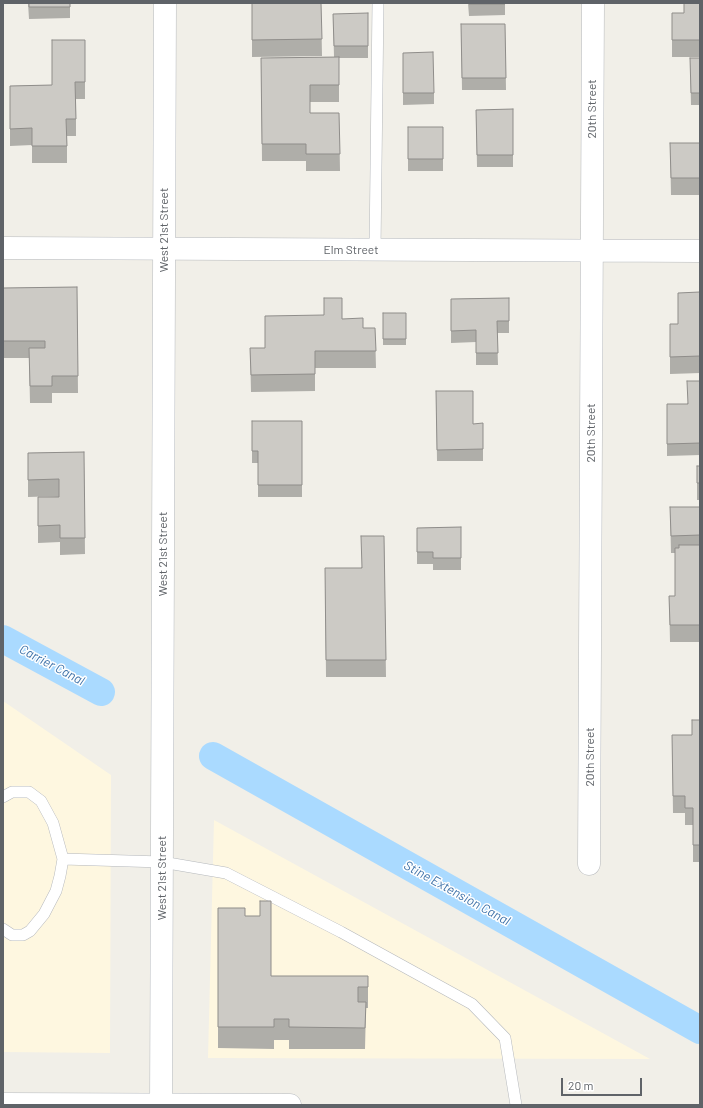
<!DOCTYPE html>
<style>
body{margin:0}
#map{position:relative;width:703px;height:1108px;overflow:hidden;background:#f1efe8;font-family:Barlow,sans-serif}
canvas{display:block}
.frame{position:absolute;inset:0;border:4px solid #5f6368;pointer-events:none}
.scale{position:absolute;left:561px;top:1078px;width:81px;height:18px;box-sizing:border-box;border:2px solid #5f6368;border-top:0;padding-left:5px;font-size:12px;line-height:14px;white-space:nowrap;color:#5f6368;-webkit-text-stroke:3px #fff;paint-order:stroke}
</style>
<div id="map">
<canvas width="703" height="1108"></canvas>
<div class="frame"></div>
<div class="scale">20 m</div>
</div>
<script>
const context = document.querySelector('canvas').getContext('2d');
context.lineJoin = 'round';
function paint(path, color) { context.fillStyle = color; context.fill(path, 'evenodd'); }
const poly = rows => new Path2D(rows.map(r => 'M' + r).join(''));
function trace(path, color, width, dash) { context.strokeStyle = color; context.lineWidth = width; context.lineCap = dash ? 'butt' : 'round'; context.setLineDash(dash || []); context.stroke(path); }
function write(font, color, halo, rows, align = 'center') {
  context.font = font + ' Barlow,sans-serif'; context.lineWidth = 3; context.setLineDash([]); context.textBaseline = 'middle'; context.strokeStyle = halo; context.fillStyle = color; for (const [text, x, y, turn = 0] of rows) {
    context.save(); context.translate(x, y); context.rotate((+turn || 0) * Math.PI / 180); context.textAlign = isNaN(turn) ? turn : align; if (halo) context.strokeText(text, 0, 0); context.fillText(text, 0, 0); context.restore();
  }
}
paint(poly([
 [3,701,111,775,110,1053,3,1052],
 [214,820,650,1059,208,1058]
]), '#fef7e0');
trace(poly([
 [3,639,101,692],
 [213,756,700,1030]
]), '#aadaff', 28);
const lane = poly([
 [375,250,378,3],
 [3,797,12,792,29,792,41,801,53,823,63,859,60,876,56,891,44,914,30,931,23,935,12,935,3,929],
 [63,859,162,862,226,873,341,932,472,1004,505,1038,516,1105]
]);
const street = poly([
 [3,248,700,251],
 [589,864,593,3]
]);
const secondary = poly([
 [3,1104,290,1105],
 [161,1105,165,3]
]);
trace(lane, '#b5b8bc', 12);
trace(street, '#b5b8bc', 23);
trace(secondary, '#b6babf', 23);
trace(lane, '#fff', 11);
trace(street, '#fff', 22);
trace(secondary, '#fff', 22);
paint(poly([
 [28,3,70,3,70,18,29,19],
 [252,3,321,3,322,56,252,57],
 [468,3,505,3,505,15,469,16],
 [700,3,700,57,672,57,672,13,684,13],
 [333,14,368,46,368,58,339,58,339,102,310,102,310,113,339,113,340,171,306,171,306,161,262,161,261,58,334,57],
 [461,24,505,24,506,90,462,90],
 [85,40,85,99,76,99,76,136,67,136,67,163,32,163,32,145,10,146,10,86,52,85],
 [403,53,434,93,434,104,403,105],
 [690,58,700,58,700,105,691,105],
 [513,109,513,167,477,167,476,110],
 [408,127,443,127,443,171,408,171],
 [670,143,700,143,700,195,671,195],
 [77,287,78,393,52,393,52,403,30,403,29,358,3,358,3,288],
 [700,292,700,373,670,374,670,324,678,324],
 [324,298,342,319,363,328,375,328,376,368,315,368,315,391,251,392,250,348,265,348,324,315],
 [509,298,509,333,497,333,498,365,476,365,476,342,451,343,451,299],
 [383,313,406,313,406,345,383,345],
 [700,381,700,455,667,456,667,404,687,404],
 [436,391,483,449,483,461,437,461],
 [252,421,302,421,302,497,258,497,258,463,252,463],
 [84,452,85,554,60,555,60,542,38,543,38,497,59,496,28,497,28,453],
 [697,466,700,466,700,500,697,500],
 [670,507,700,507,700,642,670,642,669,596,675,596,675,553,671,553],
 [461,527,461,570,433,570,433,564,417,564,417,528],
 [384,536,386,677,326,677,325,568,361,568],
 [700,720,700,862,693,862,693,825,685,825,685,813,673,813,672,735,692,735],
 [218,908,245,916,271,976,368,976,368,1008,366,1008,365,1049,289,1049,289,1040,274,1040,274,1049,218,1048]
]), '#afaea9');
const building = poly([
 [29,3,70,3,70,7,29,7,29,3],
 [252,3,321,3,322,39,252,40,252,3],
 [469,3,505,3,505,4,469,4,469,3],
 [684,3,700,3,700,40,672,40,672,13,684,13,684,3],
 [368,13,368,46,334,46,333,14,368,13],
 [461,24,505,24,506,78,462,78,461,24],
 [52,40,85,40,85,82,75,82,76,119,66,119,67,146,32,146,32,128,10,129,10,86,52,85,52,40],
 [433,52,434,93,403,93,403,53,433,52],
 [339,57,339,85,310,85,310,113,339,113,340,154,306,154,306,144,262,144,261,58,339,57],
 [690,58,700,58,700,93,691,93,690,58],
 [513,109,513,155,477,155,476,110,513,109],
 [408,127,443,127,443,159,408,159,408,127],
 [670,143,700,143,700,178,671,178,670,143],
 [77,287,78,376,52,376,52,386,30,386,29,348,45,348,45,341,3,341,3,288,77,287],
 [700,292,700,356,670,357,670,324,678,324,678,293,700,292],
 [324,298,342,298,342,319,363,318,363,328,375,328,376,351,315,351,315,374,251,375,250,348,265,348,265,316,324,315,324,298],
 [509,298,509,321,497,321,498,353,476,353,476,330,451,331,451,299,509,298],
 [383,313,406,313,406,339,383,339,383,313],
 [687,381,700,381,700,443,667,444,667,404,688,404,687,381],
 [436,391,473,391,473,424,483,423,483,449,437,450,436,391],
 [252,421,302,421,302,485,258,485,258,451,252,451,252,421],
 [84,452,85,538,60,538,60,525,38,526,38,497,59,497,59,479,28,480,28,453,84,452],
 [697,466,700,466,700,483,697,483,697,466],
 [670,507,700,507,700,535,671,536,670,507],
 [461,527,461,558,433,558,433,552,417,552,417,528,461,527],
 [361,536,384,536,386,660,326,660,325,568,362,568,361,536],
 [679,545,700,545,700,625,670,625,669,596,675,596,675,548,679,548,679,545],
 [692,720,700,720,700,845,693,845,693,808,685,808,685,796,673,796,672,735,692,735,692,720],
 [260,901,271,901,271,976,368,976,368,987,358,987,358,1002,366,1002,365,1028,289,1027,289,1019,274,1019,274,1027,218,1027,218,908,245,908,245,916,260,916,260,901]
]);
paint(building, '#cccac5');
trace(building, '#8f8d8a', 1);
write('12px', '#5f6368', '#fff', [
 ["20th Street",592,109,-90],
 ["West 21st Street",164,230,-90],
 ["Elm Street",351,250],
 ["20th Street",591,433,-90],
 ["West 21st Street",163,554,-90],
 ["20th Street",590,757,-90],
 ["West 21st Street",162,878,-90]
]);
write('italic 13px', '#4174aa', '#fff', [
 ["Carrier Canal",52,665,28],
 ["Stine Extension Canal",457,893,29]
]);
</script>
